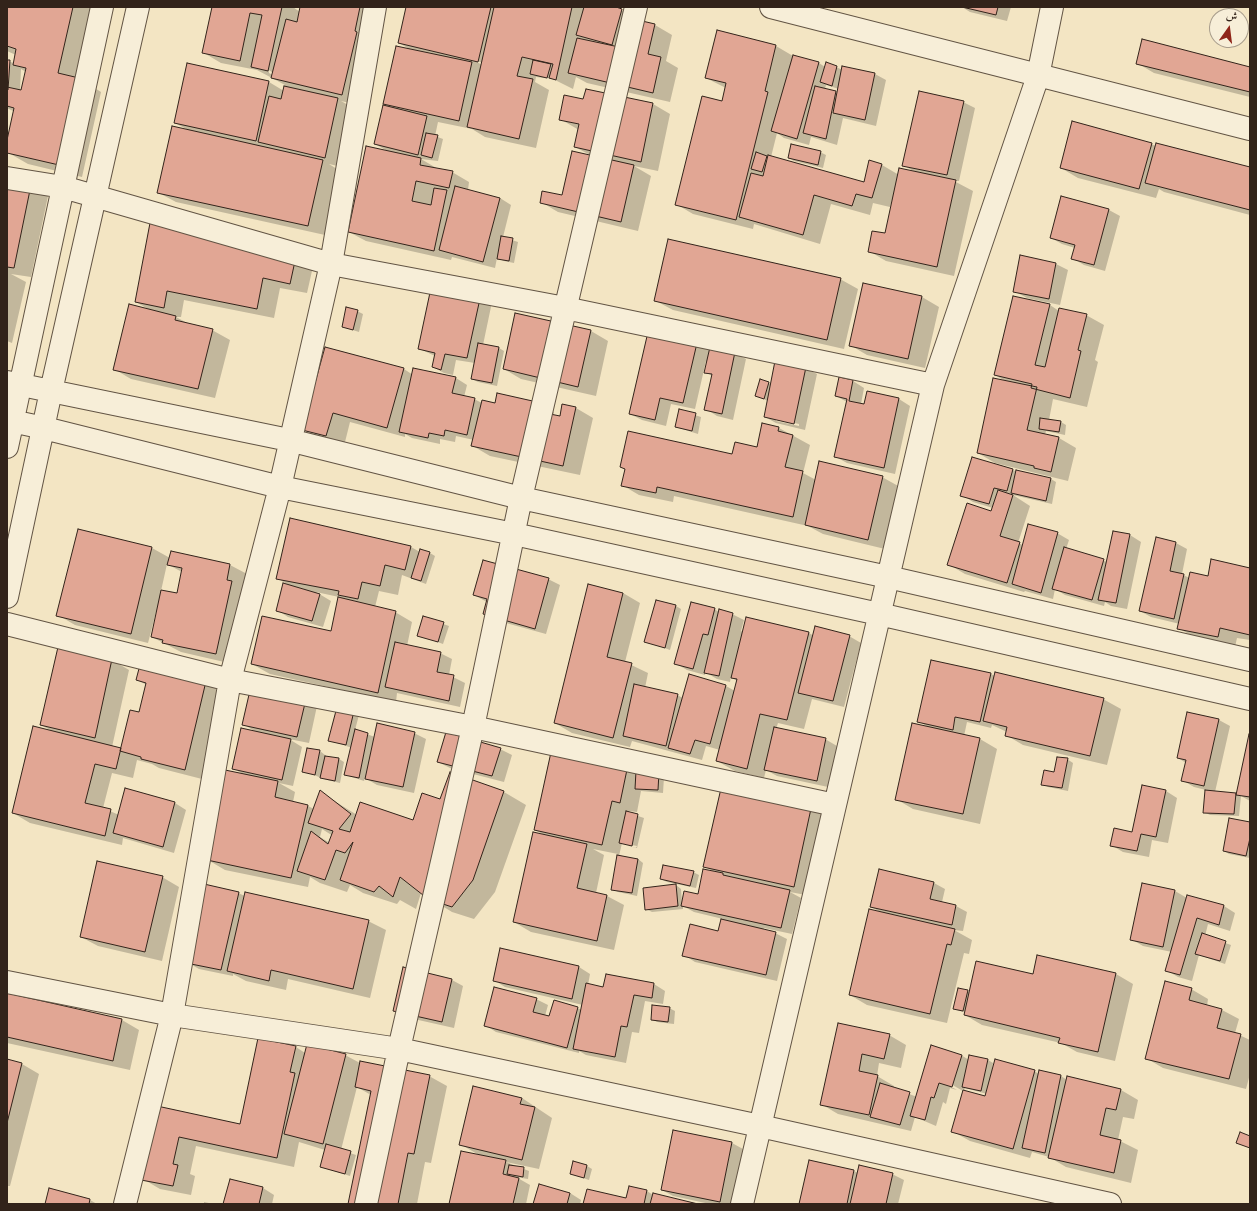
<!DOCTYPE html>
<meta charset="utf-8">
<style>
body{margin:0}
#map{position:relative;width:1257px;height:1211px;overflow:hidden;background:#f3e5c3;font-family:"Old Standard TT",Amiri,serif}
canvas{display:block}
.frame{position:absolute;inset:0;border:8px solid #32231a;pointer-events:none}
.north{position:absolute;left:1209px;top:8px;width:40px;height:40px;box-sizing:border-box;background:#f7eed8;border:1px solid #a89d8c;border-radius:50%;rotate:14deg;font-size:11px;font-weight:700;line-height:16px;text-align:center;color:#32231a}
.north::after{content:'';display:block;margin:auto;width:14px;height:18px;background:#8f2418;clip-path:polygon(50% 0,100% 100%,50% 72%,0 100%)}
</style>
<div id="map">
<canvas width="1257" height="1211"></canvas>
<div class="frame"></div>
<div class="north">ش</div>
</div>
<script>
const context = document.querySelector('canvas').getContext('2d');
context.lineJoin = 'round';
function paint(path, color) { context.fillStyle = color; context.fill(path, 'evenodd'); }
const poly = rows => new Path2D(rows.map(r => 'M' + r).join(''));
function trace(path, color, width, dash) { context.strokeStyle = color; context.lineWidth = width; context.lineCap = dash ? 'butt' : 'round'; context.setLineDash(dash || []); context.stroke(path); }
paint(poly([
 [7,7,98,7,82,80,101,92,82,177,28,164,7,152,15,112,7,108,7,61,14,63,16,55,7,51],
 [21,69,26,72,22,92,20,91],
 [213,7,293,7,300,12,301,7,380,7,359,105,341,101,355,109,342,167,329,164,340,171,325,235,176,202,159,193,188,130,175,123,269,82,284,91,285,85,257,70,221,63,204,53],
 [269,70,273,73,273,75,269,73],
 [407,7,612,7,621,10,633,16,632,20,655,25,672,35,666,61,678,68,670,102,587,83,576,77,573,89,553,79,536,77,535,82,549,90,536,148,485,137,472,129,438,122,435,136,443,139,438,161,421,159,438,169,452,172,469,182,468,190,500,198,511,205,503,237,518,242,514,263,504,261,497,258,495,268,452,257,451,260,366,241,349,232,389,152,375,144,391,108,384,104,411,50,399,43],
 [474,59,482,63,482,65,474,60],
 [962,7,1011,7,1007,21,970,12],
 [717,32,776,46,793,56,819,63,825,67,826,63,843,70,875,74,886,80,876,126,843,118,837,145,811,137,809,145,784,138,777,133,771,157,864,183,870,162,882,165,899,175,915,172,903,165,963,102,975,108,959,181,954,181,973,191,954,276,886,261,869,251,886,235,893,201,892,200,890,207,873,203,870,215,831,204,820,244,754,224,753,229,693,214,676,204,722,102,726,88,706,78],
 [826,85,839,89,838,93,825,89],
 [1137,63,1250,68,1250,97,1154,73],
 [586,90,653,104,670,114,658,171,634,166,651,176,638,231,558,212,541,202,563,196,592,156,575,147,579,130,560,119,584,101],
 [1151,144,1156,146,1250,168,1250,215,1164,192,1159,189,1156,198,1078,178,1061,168],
 [820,152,826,155,823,168,794,161,789,158],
 [7,182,30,186,48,196,31,277,11,274,26,282,12,343,7,341],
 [1109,210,1120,216,1105,271,1084,265,1072,258,1075,248,1062,244,1051,238],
 [151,224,314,262,307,293,280,288,274,318,184,300,181,317,176,317,189,324,212,330,230,340,215,398,131,379,114,369,148,309,136,302],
 [1021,256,1056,264,1068,270,1060,305,1027,298,1014,291],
 [840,279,858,289,844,349,673,310,656,301],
 [864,284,922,297,939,307,925,368,867,355,850,345],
 [433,285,492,302,483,345,499,348,504,351,497,386,478,382,472,379,475,363,456,360,453,375,444,373,433,367,435,356,420,349],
 [1014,297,1050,305,1059,311,1086,315,1104,325,1095,360,1098,362,1087,407,1053,399,1049,420,1061,422,1066,425,1065,435,1046,431,1045,435,1059,438,1076,448,1068,481,995,463,978,453,1005,381,995,375],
 [357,311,363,314,359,332,343,327],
 [516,314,591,331,608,341,596,396,521,379,504,369],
 [697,344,710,351,734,353,746,359,733,420,717,416,706,409,712,376,706,372,708,362,706,361,695,409,671,404,666,426,642,420,630,414],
 [805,368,817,374,805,430,776,423,765,417,768,401,756,396,760,380,771,384],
 [776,419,799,424,799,426,776,421],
 [404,369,413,375,456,378,467,385,464,397,474,399,482,403,537,402,554,412,553,416,561,417,576,408,593,418,580,475,490,456,473,446,474,440,456,436,455,442,440,439,440,444,412,438,405,434,405,437,350,422,344,446,321,439,304,430],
 [840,378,853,381,864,388,861,404,899,399,910,406,895,474,847,463,836,457,847,402,836,396],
 [680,410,701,417,698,434,676,427],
 [763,424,779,428,810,445,803,473,816,480,882,477,900,487,885,549,823,534,808,526,674,496,673,502,639,495,622,485,626,470,621,467,733,455,757,448],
 [1013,470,1017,472,1051,479,1056,482,1052,504,1013,495,1030,506,1018,543,1023,545,1057,533,1069,540,1066,549,1107,562,1114,532,1130,535,1141,542,1127,609,1111,606,1105,602,1104,606,1065,595,1055,589,1053,599,1025,591,1024,592,965,574,948,564,992,512,993,508,973,502,962,495],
 [1176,543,1187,549,1182,574,1189,578,1208,577,1250,569,1250,640,1237,638,1235,647,1196,638,1178,628,1180,624,1151,617,1140,611],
 [411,547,420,552,430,553,435,556,426,584,402,575,398,595,379,591,375,607,395,612,412,622,407,646,440,653,452,659,449,675,465,683,460,707,397,693,396,702,270,674,252,664,331,633,339,597,316,592,331,601,323,627,288,617,277,610,290,586,277,578],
 [152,548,170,558,171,552,230,565,247,574,233,664,181,652,152,637,157,612,156,612,148,643,75,625,58,615],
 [167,564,182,572,177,594,161,591],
 [548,579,560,585,546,634,495,620,487,602,474,595],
 [589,585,623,593,640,603,625,662,648,673,645,688,677,695,683,698,689,675,726,686,735,691,737,681,731,677,730,682,717,679,705,672,705,675,687,670,675,663,714,609,719,612,732,614,744,620,741,631,743,632,809,633,814,636,849,636,861,643,844,707,812,699,804,729,778,723,776,729,825,739,837,746,828,787,777,776,766,770,764,778,735,771,717,761,720,750,706,746,702,760,632,741,630,747,572,733,555,723],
 [676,606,681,609,670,650,645,641],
 [423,617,449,626,443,644,418,635],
 [112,660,129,670,112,747,122,749,140,714,147,685,137,680,142,662,224,688,202,779,159,768,152,764,137,760,133,778,112,773,103,808,119,815,126,789,175,803,186,810,174,853,123,838,122,845,30,823,13,813,52,731,41,725],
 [991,674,995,676,1103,699,1121,709,1107,765,1023,745,1006,735,1007,732,992,725,991,728,967,722,964,736,980,739,997,749,980,824,913,809,896,799,928,727,918,721],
 [251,688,317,706,309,743,289,739,302,747,293,786,279,783,295,792,293,802,308,806,314,809,320,792,357,815,413,822,441,801,504,792,526,805,495,892,474,919,452,912,421,893,416,909,400,900,397,904,363,893,350,885,347,892,320,883,310,877,308,887,225,870,208,860,244,775,233,768,256,732,243,724],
 [322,829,333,836,330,843,320,837],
 [337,708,359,715,355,730,375,737,414,733,426,739,414,793,377,785,365,778,364,781,346,775,352,748,329,740],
 [1188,713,1219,720,1230,726,1215,792,1237,795,1250,735,1250,801,1241,796,1239,816,1210,815,1204,812,1206,790,1194,787,1182,780,1186,763,1178,758],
 [554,744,664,777,663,793,641,791,637,812,629,811,629,813,644,818,637,848,625,845,636,848,637,846,622,843,619,856,638,859,643,863,637,896,618,892,612,889,618,854,593,849,604,855,596,893,607,896,624,905,614,950,531,932,514,922,546,836,535,830],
 [500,749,512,755,504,782,450,768,438,762],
 [320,751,325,755,325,757,339,759,344,762,340,783,327,780,303,771],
 [1067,759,1073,763,1068,791,1048,787,1042,784],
 [722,785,829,815,811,896,790,892,801,898,792,934,764,928,763,930,775,933,787,939,777,981,695,962,684,955,719,932,723,919,694,912,683,906,683,909,652,912,646,909,676,885,681,889,682,903,699,895,714,872,704,866],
 [1142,786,1166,791,1177,798,1168,843,1152,840,1149,857,1123,852,1111,845,1132,833],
 [1250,823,1250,858,1229,854,1224,851],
 [693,872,699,875,696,888,667,882,661,879],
 [162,877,179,887,162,961,98,946,81,937],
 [934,883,945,889,942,902,956,906,967,912,963,931,954,930,972,940,969,954,964,953,947,1023,867,1005,850,995,882,913,871,907],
 [1143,884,1175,891,1187,898,1188,896,1224,906,1235,913,1230,931,1208,924,1205,936,1231,945,1225,964,1199,955,1192,981,1178,977,1166,970,1172,952,1143,946,1131,939],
 [238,893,245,896,368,921,386,930,370,998,288,979,286,990,246,981,233,974,233,976,199,969,187,962],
 [1038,956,1116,974,1133,984,1115,1061,1077,1052,1061,1043,982,1025,965,1015,966,1013,954,1009,968,991,970,993,1034,976],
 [579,967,590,974,588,985,604,988,607,975,654,984,665,991,663,1004,645,1001,639,1033,632,1032,626,1063,586,1055,579,1051,579,1053,496,1032,485,1025,536,999,548,1005,545,1016,550,1017,577,1008,582,1010,583,1005,505,987,494,980],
 [404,969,452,980,463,986,454,1028,405,1017,394,1011],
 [1191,989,1208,999,1207,1006,1222,1010,1239,1019,1235,1033,1250,1040,1250,1074,1246,1089,1163,1068,1146,1058],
 [7,995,122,1020,139,1030,130,1070,7,1043],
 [669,1008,675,1011,674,1024,657,1022,652,1019],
 [839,1024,889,1035,906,1045,901,1068,879,1063,877,1076,894,1086,894,1088,917,1097,961,1055,969,1060,988,1060,993,1063,992,1070,993,1070,1034,1071,1039,1074,1039,1071,1061,1076,1067,1080,1068,1078,1121,1090,1138,1100,1134,1119,1123,1117,1118,1140,1138,1150,1131,1183,1066,1167,1049,1157,1032,1152,1030,1158,970,1141,952,1131,963,1091,949,1083,948,1085,957,1090,950,1088,946,1104,943,1102,936,1126,915,1117,911,1131,838,1114,821,1104],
 [965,1088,987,1094,986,1097,964,1091],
 [296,1047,305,1053,345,1055,360,1063,429,1076,447,1086,431,1163,425,1162,417,1204,349,1204,371,1095,357,1087,341,1150,356,1155,350,1176,321,1167,325,1150,299,1142,294,1167,196,1146,190,1174,195,1176,191,1195,160,1189,143,1179,158,1108,241,1125],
 [7,1060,22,1064,39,1074,10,1186,7,1186],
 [522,1098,552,1118,539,1169,506,1162,529,1171,528,1179,516,1177,530,1185,526,1204,450,1204,479,1155,460,1144],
 [732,1143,743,1149,732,1204,710,1204,673,1196,662,1190],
 [587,1166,592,1169,589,1180,571,1174],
 [854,1171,858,1173,892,1174,904,1180,898,1204,800,1204],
 [231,1180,263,1188,274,1195,272,1204,225,1204],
 [540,1185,570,1193,581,1200,580,1204,535,1204],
 [630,1187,647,1191,653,1195,694,1204,584,1204,627,1199],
 [90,1200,97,1204,46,1204],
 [204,1202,214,1204,204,1204]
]), '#0003');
const building = poly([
 [7,7,73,7,58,73,79,78,59,165,7,153,7,140,14,108,7,106,7,87,21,90,26,68,13,65,16,49,7,46,7,7],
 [212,7,282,7,268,71,251,67,262,15,250,13,240,61,202,53,212,7],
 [300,7,360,7,355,31,357,32,342,95,271,78,286,19,297,22,300,7],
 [406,7,491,7,478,62,398,43,406,7],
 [494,7,572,7,556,80,549,78,553,64,522,57,517,76,533,79,519,139,467,127,494,7],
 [584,7,616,7,622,9,612,45,576,35,584,7],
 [962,7,998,7,996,15,962,7],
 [625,17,655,24,648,54,661,57,653,93,568,73,577,38,619,47,625,17],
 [717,30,776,45,765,91,768,92,736,220,675,205,702,96,722,101,726,83,705,78,717,30],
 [1142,39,1250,67,1250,92,1136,64,1142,39],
 [396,46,472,62,459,121,383,104,396,46],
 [793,55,819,62,797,139,771,131,793,55],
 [7,60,10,60,8,90,7,90,7,60],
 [533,60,551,64,547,78,530,74,533,60],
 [826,62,837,66,832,86,820,82,826,62],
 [187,63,269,81,256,141,174,123,187,63],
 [842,66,875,73,865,120,833,113,842,66],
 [284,86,338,98,325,158,258,142,269,96,281,99,284,86],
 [815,86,836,91,826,139,803,133,815,86],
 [586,89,653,103,641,162,574,147,579,124,559,120,564,95,583,99,586,89],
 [919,91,964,101,947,175,902,166,919,91],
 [383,105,427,116,418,155,374,144,383,105],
 [1072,121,1152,143,1139,189,1060,168,1072,121],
 [172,126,323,160,308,226,157,193,172,126],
 [426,133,438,135,432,158,421,155,426,133],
 [1156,143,1250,167,1250,210,1145,183,1156,143],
 [791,144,821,151,818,165,788,158,791,144],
 [366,146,421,158,420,165,453,171,449,188,416,181,412,201,431,205,434,188,447,190,434,251,348,232,366,146],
 [572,151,634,165,621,222,540,203,542,191,562,195,572,151],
 [756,152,767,156,762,172,751,169,756,152],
 [768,155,864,182,869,160,882,164,872,198,856,194,852,206,814,195,803,235,739,217,751,173,763,176,768,155],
 [899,168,956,180,937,267,868,252,872,231,885,233,899,168],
 [7,181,31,185,14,268,7,267,7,181],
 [455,186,500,198,483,262,439,250,455,186],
 [1061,196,1109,209,1094,265,1071,259,1075,245,1050,238,1061,196],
 [150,223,297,252,290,284,263,278,257,309,167,291,164,308,135,302,150,223],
 [501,236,513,238,509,261,497,259,501,236],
 [668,239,841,278,827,340,654,301,668,239],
 [1020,255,1056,263,1049,299,1013,292,1020,255],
 [432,283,481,294,467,358,445,354,441,370,432,367,435,353,418,349,432,283],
 [863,283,922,296,908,359,849,346,863,283],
 [1013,296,1050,304,1035,365,1045,367,1059,308,1087,314,1078,350,1081,351,1070,398,1031,388,1032,384,994,375,1013,296],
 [129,304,176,316,175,320,213,329,198,389,113,370,129,304],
 [346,307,358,310,353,330,342,327,346,307],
 [515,313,591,330,578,387,503,369,515,313],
 [648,332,697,343,683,403,660,398,655,420,629,414,648,332],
 [478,343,499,347,492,383,471,379,478,343],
 [325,347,404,368,387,428,333,413,326,436,302,430,325,347],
 [710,347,735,352,722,414,704,410,712,374,704,373,710,347],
 [775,361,806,367,794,424,764,417,775,361],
 [413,368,456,377,452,393,475,398,467,435,445,430,444,436,429,433,428,438,399,432,413,368],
 [839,377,853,380,849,401,864,404,867,391,899,398,884,468,834,457,847,399,835,396,839,377],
 [993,378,1037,387,1027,430,1059,437,1051,472,1034,468,1034,466,977,453,993,378],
 [760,379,769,382,764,399,755,396,760,379],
 [497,393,537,402,535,411,560,416,562,404,576,407,563,466,471,446,482,400,495,403,497,393],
 [679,409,696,413,692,431,675,427,679,409],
 [1040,418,1061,421,1059,432,1039,429,1040,418],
 [762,423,779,427,778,431,793,435,785,467,803,471,793,517,657,487,656,493,621,486,625,469,620,467,628,431,732,454,735,442,757,447,762,423],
 [972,457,1013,469,1007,491,994,488,989,504,960,496,972,457],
 [819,461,883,476,868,540,805,525,819,461],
 [1016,470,1051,478,1046,501,1011,493,1016,470],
 [998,490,1013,495,1000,536,1020,542,1007,583,947,565,967,503,991,511,998,490],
 [290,518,411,546,405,570,385,565,380,586,362,582,358,599,338,595,339,591,276,579,290,518],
 [1028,524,1058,532,1041,593,1012,584,1028,524],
 [78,529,152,547,131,634,56,616,78,529],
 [1113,531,1130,534,1116,603,1098,600,1113,531],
 [1156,537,1176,542,1170,571,1184,574,1174,619,1139,611,1156,537],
 [1064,547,1104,559,1092,600,1052,589,1064,547],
 [420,549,430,552,421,581,411,578,420,549],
 [171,551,230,564,227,580,232,581,216,654,162,643,163,640,151,637,161,590,177,593,182,568,167,565,171,551],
 [1211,559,1250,568,1250,635,1220,628,1218,637,1177,629,1190,572,1208,576,1211,559],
 [483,560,549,578,535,629,483,614,487,599,473,595,483,560],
 [283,583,320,594,312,621,276,611,283,583],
 [588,584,623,593,607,657,632,663,613,738,554,723,588,584],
 [338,597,396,611,378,693,251,664,262,616,331,631,338,597],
 [656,600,676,605,665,648,644,642,656,600],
 [691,602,715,608,708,635,703,634,693,669,674,664,691,602],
 [719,609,733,613,719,676,704,673,719,609],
 [423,616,444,622,438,642,417,636,423,616],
 [746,617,809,632,787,720,760,714,747,769,716,761,737,679,731,678,746,617],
 [815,626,850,635,833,701,798,693,815,626],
 [395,642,441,652,437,672,454,675,449,701,385,687,395,642],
 [58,647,112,659,95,738,40,725,58,647],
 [931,660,991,673,980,722,955,717,953,730,917,722,931,660],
 [141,661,207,677,185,770,141,759,141,757,120,751,130,710,139,712,146,683,136,680,141,661],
 [995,672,1104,698,1090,756,1005,736,1007,727,983,721,995,672],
 [689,674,726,685,710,744,695,740,690,754,668,748,689,674],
 [634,684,678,694,666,746,623,736,634,684],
 [251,686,306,699,297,737,242,725,251,686],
 [337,707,354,711,346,745,328,741,337,707],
 [1187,712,1219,719,1204,786,1181,781,1186,760,1177,758,1187,712],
 [377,723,415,732,403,787,365,779,377,723],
 [912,723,980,738,963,814,895,800,912,723],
 [33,726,121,748,116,769,95,764,85,803,111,809,105,836,12,813,33,726],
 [774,727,826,738,817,781,764,770,774,727],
 [241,728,291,739,282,780,232,769,241,728],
 [355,729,368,733,359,778,344,775,355,729],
 [446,732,501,748,492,776,437,762,446,732],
 [1249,734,1250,734,1250,797,1236,795,1249,734],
 [553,743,629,760,620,803,612,801,602,845,534,830,553,743],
 [307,748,320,750,315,775,302,772,307,748],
 [325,756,339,758,335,781,320,778,325,756],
 [1057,757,1068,758,1062,788,1041,785,1044,770,1054,772,1057,757],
 [225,770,278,781,275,797,308,805,291,878,207,860,225,770],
 [636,771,659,772,658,790,635,789,636,771],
 [450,772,504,791,473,880,452,907,428,899,400,877,393,897,379,886,374,892,340,880,353,842,345,853,336,850,325,880,297,871,311,831,328,844,333,831,308,823,320,790,351,814,339,829,350,832,360,802,413,820,422,793,440,799,450,772],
 [722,784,812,804,794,887,703,867,722,784],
 [1142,785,1166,790,1156,837,1141,834,1137,851,1110,846,1114,828,1132,832,1142,785],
 [125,788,175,802,163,847,113,833,125,788],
 [1205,790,1236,793,1234,814,1203,813,1205,790],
 [626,811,638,814,632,846,619,843,626,811],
 [1229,818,1250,822,1250,838,1246,856,1223,851,1229,818],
 [533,832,587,844,577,888,607,895,597,941,513,922,533,832],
 [617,855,638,859,632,893,611,890,617,855],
 [97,861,163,876,145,952,80,937,97,861],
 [663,865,694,871,690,886,660,879,663,865],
 [703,869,723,873,723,875,790,890,781,928,681,906,684,891,698,894,703,869],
 [879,869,934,882,930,899,956,905,952,925,870,907,879,869],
 [1142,883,1175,890,1163,947,1130,940,1142,883],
 [204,884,239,892,221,970,186,963,204,884],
 [676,884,678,906,645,910,643,888,676,884],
 [245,892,369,920,353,989,271,970,269,981,227,971,245,892],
 [1187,895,1224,905,1219,925,1197,918,1180,975,1165,971,1187,895],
 [869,909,955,929,951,945,947,944,930,1014,849,995,869,909],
 [721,919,776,932,766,975,682,956,690,924,718,931,721,919],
 [1202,933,1226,941,1220,961,1195,954,1202,933],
 [500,948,579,966,572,999,493,981,500,948],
 [1037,955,1116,973,1098,1052,1058,1043,1060,1038,964,1015,976,961,1033,974,1037,955],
 [403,967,452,979,442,1022,393,1011,403,967],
 [606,974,654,983,652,998,634,995,627,1027,621,1026,615,1057,573,1049,586,983,603,987,606,974],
 [1165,981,1192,988,1189,1000,1222,1009,1217,1028,1241,1034,1229,1079,1145,1059,1165,981],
 [494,987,537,998,533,1012,549,1016,554,1000,578,1007,567,1048,484,1026,494,987],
 [958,988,968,990,963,1011,953,1009,958,988],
 [7,993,122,1019,113,1061,7,1037,7,993],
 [652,1005,670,1007,668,1022,651,1020,652,1005],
 [838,1023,890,1034,884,1059,862,1054,859,1071,878,1075,869,1115,820,1105,838,1023],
 [258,1038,296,1046,290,1072,295,1073,277,1158,179,1137,173,1164,178,1165,173,1186,141,1180,157,1106,240,1124,258,1038],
 [307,1044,346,1054,323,1144,284,1134,307,1044],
 [931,1045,962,1055,952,1087,939,1083,934,1098,931,1097,925,1120,910,1116,931,1045],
 [969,1055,988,1059,981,1091,962,1087,969,1055],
 [7,1059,22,1063,7,1123,7,1059],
 [995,1059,1035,1070,1013,1149,951,1132,963,1090,985,1096,995,1059],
 [360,1061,430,1075,414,1154,408,1153,398,1204,348,1204,371,1091,355,1087,360,1061],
 [1039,1070,1061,1075,1045,1153,1022,1148,1039,1070],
 [1067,1076,1121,1089,1116,1110,1106,1108,1100,1135,1121,1140,1114,1173,1048,1158,1067,1076],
 [880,1083,910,1092,900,1125,870,1117,880,1083],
 [473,1086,522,1098,520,1104,535,1107,522,1160,459,1145,473,1086],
 [673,1130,732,1142,720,1202,661,1190,673,1130],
 [1240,1132,1250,1136,1250,1148,1236,1143,1240,1132],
 [326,1144,351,1151,345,1174,320,1167,326,1144],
 [461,1151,506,1160,503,1174,519,1178,513,1204,449,1204,461,1151],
 [809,1160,854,1170,847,1204,799,1204,809,1160],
 [573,1161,587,1165,584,1178,570,1174,573,1161],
 [509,1165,524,1167,523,1177,507,1174,509,1165],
 [859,1165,893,1173,886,1204,850,1204,859,1165],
 [230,1179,263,1187,259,1204,223,1204,230,1179],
 [539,1184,570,1193,567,1204,533,1204,539,1184],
 [629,1186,647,1190,644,1204,583,1204,587,1189,626,1198,629,1186],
 [49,1188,90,1199,89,1204,45,1204,49,1188],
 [653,1193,698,1204,650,1204,653,1193]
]);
paint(building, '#e1a694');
trace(building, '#32231a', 1);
const minor = poly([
 [771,7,1250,129],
 [7,178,63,187,331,264,565,308,933,385],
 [7,382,289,440,521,498,888,577,1250,660],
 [7,420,44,428,280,487,514,534,879,614,1250,699],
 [7,447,102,7],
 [7,597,51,391,138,7],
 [7,624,230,680,473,727,835,805],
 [7,982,172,1015,399,1049,760,1126,1110,1204],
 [125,1204,172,1015,230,680,280,487,331,264,375,7],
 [366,1204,399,1049,473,727,521,498,636,7],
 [742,1204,933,385,1038,76,1052,7]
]);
trace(minor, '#625444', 24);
trace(minor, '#f7eed8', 22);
</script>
